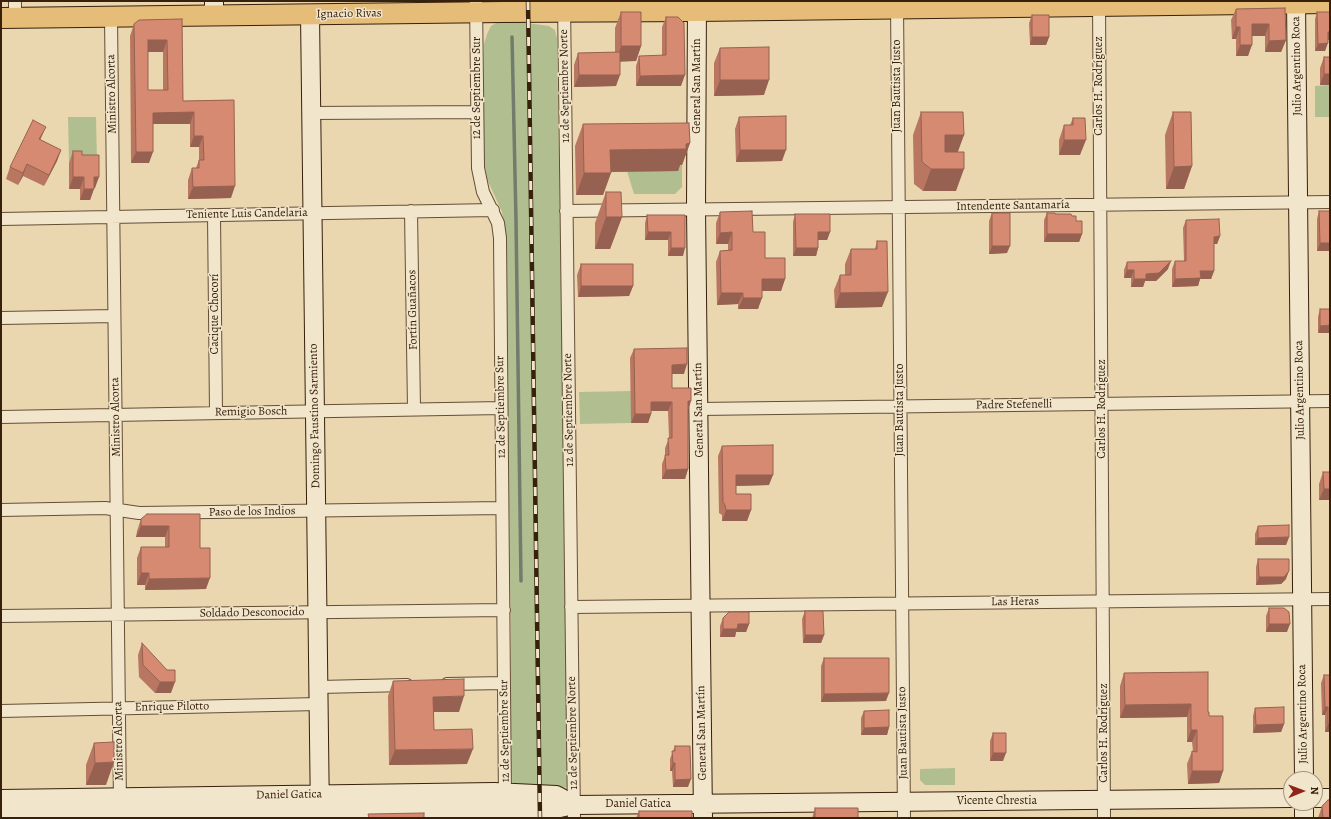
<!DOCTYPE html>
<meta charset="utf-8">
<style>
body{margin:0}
#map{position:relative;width:1331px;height:819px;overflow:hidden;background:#ead7b0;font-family:Alegreya,serif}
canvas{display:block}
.frame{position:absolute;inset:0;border:2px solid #37200c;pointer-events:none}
.north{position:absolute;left:1283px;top:771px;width:40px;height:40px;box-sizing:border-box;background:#f1e5cc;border:1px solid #a7967f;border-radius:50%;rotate:89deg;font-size:11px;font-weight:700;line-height:16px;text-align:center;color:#37200c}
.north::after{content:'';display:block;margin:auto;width:14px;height:18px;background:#8f2418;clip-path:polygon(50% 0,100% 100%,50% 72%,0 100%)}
</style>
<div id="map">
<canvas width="1331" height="819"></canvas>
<div class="frame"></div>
<div class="north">N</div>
</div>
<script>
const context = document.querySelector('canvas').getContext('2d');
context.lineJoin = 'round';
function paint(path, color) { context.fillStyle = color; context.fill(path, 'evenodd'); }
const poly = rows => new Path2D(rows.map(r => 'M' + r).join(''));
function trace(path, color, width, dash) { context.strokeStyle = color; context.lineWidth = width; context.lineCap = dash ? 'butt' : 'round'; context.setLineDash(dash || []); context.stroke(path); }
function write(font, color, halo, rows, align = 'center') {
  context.font = font + ' Alegreya,serif'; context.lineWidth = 3; context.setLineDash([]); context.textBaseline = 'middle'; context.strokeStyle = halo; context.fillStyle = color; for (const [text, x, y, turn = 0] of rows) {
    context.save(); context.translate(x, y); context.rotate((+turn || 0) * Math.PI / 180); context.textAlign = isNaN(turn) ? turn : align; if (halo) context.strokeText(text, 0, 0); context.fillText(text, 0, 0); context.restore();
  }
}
paint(poly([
 [506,20,549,26,555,30,557,38,569,782,567,787,563,788,518,786,513,784,511,778,511,643,505,231,502,212,487,179,484,161,484,44,487,34,491,26,498,22],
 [1330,85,1330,117,1315,117,1315,86],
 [68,117,96,117,97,162,69,163],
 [678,165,682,165,682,187,675,194,634,194,627,171,678,171],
 [631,391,631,423,580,424,579,392],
 [955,768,955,785,925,785,920,780,920,769]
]), '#b1bf90');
trace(poly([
 [512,37,516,220,521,581]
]), '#717c6d', 3.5);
const street = poly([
 [15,1,15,17],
 [476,1,478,168,483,192,498,223,500,238,505,800],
 [564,1,574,818],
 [1099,1,1104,818],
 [897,3,904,818],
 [111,17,120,804],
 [311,113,477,112],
 [411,211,414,409],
 [566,211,1330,202],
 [214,215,216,413],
 [1,219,493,210],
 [1,318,114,316],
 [699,409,1330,401],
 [1,417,501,408],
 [1,510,105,508,139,513,502,508],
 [571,607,1330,599],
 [1,616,504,610],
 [447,684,504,683],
 [319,687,407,685],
 [1,711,319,704]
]);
const secondary = poly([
 [214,1,214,15],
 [697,1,696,209,703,818],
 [1296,1,1304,779],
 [310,14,320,818],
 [1315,798,1330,798],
 [1,799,494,792,556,795,560,797,574,805],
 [1304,803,1304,818],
 [1,817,506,809,560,808,574,805,1291,798]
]);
const primary = poly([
 [1,18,503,12,697,11,1330,3]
]);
trace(street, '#644e35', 14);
trace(secondary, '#37200c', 20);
trace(primary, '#37200c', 22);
trace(street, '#f1e5cc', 12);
trace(secondary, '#f1e5cc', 18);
trace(primary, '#e5bc78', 20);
const rail = poly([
 [528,1,540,818]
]);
trace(rail, '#37200c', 4.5);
trace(rail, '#f1e5cc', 3, [9]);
paint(poly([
 [1285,8,1286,40,1281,52,1265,52,1265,36,1252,36,1248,56,1236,56,1236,39,1232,39,1231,20,1236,9],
 [621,12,641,46,636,61,620,61,616,86,574,87,574,65,578,53,615,52,615,28],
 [1317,12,1328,40,1325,51,1315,51,1315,19],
 [1032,15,1049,37,1046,45,1030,45,1029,23],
 [666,17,681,86,636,86,636,66,639,56,662,56,662,27],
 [182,19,183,101,234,100,231,198,188,199,188,180,192,168,196,168,199,160,199,147,190,147,190,124,153,124,149,163,131,163,130,36,134,24],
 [148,52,163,52,163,90,148,90],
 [720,48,764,95,714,96,714,63],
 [1324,57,1330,57,1330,85,1320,85,1320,68],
 [921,112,964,135,957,152,956,191,923,191,914,184,913,135],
 [1173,112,1192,166,1184,189,1166,189,1165,135],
 [739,117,782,161,736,162,735,129],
 [1073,118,1080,155,1059,155,1059,140,1064,125,1070,125],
 [583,124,690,143,682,165,680,165,678,171,611,172,603,195,576,195,575,146],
 [41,140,61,150,57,161,44,186,23,176,18,185,6,179,10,167],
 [73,151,82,155,95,188,94,188,90,200,80,200,80,189,69,189,69,163],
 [606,192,622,217,610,249,595,249,595,223],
 [1319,211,1330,211,1330,251,1317,251,1317,219],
 [720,212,753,232,765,258,785,279,781,291,762,291,758,309,738,309,738,304,717,305,716,262,720,251,728,250,728,244,716,244,716,223],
 [992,213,1007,253,989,254,989,221],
 [1047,213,1072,216,1076,221,1082,234,1079,242,1044,242,1044,220],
 [795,214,830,232,827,240,818,240,818,248,816,256,793,256,793,222],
 [647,215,685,215,683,256,668,256,668,240,645,240,645,223],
 [1186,220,1220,236,1217,244,1214,244,1214,271,1211,279,1200,279,1198,286,1172,287,1172,269,1175,261,1184,261,1183,228],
 [877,241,882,307,835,308,834,290,840,275,845,275,845,264,851,249,875,249],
 [1127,262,1168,269,1156,281,1145,281,1143,287,1131,287,1131,278,1124,278,1124,270],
 [581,264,633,286,629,296,578,297,577,275],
 [1320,309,1330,309,1318,333,1318,317],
 [634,349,684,374,672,374,672,388,688,411,688,469,685,479,662,479,662,464,665,456,665,448,669,438,668,411,651,411,651,414,648,423,631,423,630,358],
 [722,446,769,485,736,486,736,494,751,510,747,521,722,521,722,515,719,513,718,456],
 [1323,472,1330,472,1330,500,1319,500,1319,484],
 [200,514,200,548,206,589,145,590,145,585,137,585,137,558,141,547,165,547,165,537,136,537,137,531,141,519],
 [1258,526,1289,537,1286,545,1255,545,1255,534],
 [1258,559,1286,579,1281,584,1256,585,1256,567],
 [1269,608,1287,632,1266,632,1266,616],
 [805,611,824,635,821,643,803,643,802,619],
 [723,618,749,624,746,632,736,632,735,637,720,637,720,626],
 [142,643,171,693,155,693,139,677,138,655],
 [824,658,886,701,821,702,821,666],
 [1124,673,1208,712,1223,771,1219,783,1188,784,1187,764,1192,751,1193,751,1192,742,1187,742,1187,717,1120,718,1120,686],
 [1324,675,1330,675,1330,732,1325,732,1325,715,1322,715,1321,683],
 [393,681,459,712,434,712,434,730,467,764,389,765,388,696],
 [1255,708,1284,724,1281,732,1253,733,1253,716],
 [864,711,889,727,887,735,861,735,861,718],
 [993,733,1003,761,990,761,990,741],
 [94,743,106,785,86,785,86,765],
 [675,746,688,787,673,787,672,771,670,771,670,759],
 [1322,806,1330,818,1318,818],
 [815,808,858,818,812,818],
 [639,811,692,818,636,818]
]), '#b97762');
paint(poly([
 [1252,24,1269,24,1265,36,1248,36],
 [1236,27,1240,27,1236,39,1232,39],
 [1328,32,1330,32,1330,40,1325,40],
 [1032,37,1049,37,1046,45,1030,45],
 [148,40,167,40,163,52,144,52],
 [1286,40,1281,52,1265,52,1269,41],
 [1328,43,1325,51,1315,51,1318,44],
 [1240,45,1252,45,1248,56,1236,56],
 [621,46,641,46,636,61,616,62],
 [1324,74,1330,74,1330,85,1320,85],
 [579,75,620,75,616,86,574,87],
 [685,75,681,86,636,86,640,76],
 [720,80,769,80,764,95,714,96],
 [194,112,190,124,149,124,153,113],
 [46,127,41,138,35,151,39,139],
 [945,135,964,135,956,157,937,157],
 [194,136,203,136,199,147,190,147],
 [1064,140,1086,140,1080,155,1059,155],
 [690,143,682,165,680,165,678,171,602,172,610,150],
 [61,150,57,161,44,186,49,175],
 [740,150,786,150,782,161,736,162],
 [136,152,153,152,149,163,131,163],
 [27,164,23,176,18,185,23,173],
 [1192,166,1184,189,1166,189,1174,167],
 [931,169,964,169,956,191,923,191],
 [584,173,611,173,603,195,576,195],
 [73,177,84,177,80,189,69,189],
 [94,177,99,177,95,188,89,188],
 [235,186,231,198,188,199,193,187],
 [84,189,94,189,90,200,80,200],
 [606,217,622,217,610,249,595,249],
 [648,232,671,232,668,240,645,240],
 [732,232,728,244,716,244,720,233],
 [818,232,830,232,827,240,815,240],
 [1047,234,1082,234,1079,242,1044,242],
 [1220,236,1217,244,1211,244,1214,237],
 [1320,243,1330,243,1330,251,1317,251],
 [992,246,1010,246,1007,253,989,254],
 [671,248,685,248,683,256,668,256],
 [796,248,818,248,816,256,793,256],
 [1171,261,1168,269,1156,281,1145,281,1143,287,1131,287,1134,279],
 [1127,270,1134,270,1131,278,1124,278],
 [1200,271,1214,271,1211,279,1200,279,1198,286,1172,287,1175,279],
 [762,279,785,279,781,291,758,291],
 [581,286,633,286,629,296,578,297],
 [888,292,882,307,835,308,840,293],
 [721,293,743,293,738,304,717,305],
 [743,298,762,298,758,309,738,309],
 [1330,325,1330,333,1318,333,1320,326],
 [687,364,684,374,668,374,672,365],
 [688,401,691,401,688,411],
 [651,402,672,402,668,411,648,411],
 [635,414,651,414,648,423,631,423],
 [688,469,685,479,662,479,666,470],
 [736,475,773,475,769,485,732,486],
 [1324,489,1330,489,1330,500,1319,500],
 [726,510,751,510,747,521,722,521],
 [141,526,169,526,165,537,136,537],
 [1289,537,1286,545,1255,545,1258,538],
 [1289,571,1286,579,1281,584,1256,585,1259,577],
 [141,573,149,573,145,585,137,585],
 [210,578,206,589,145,590,149,579],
 [738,624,749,624,746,632,736,632,735,637,720,637,723,629],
 [1269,624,1290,624,1287,632,1266,632],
 [805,635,824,635,821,643,803,643],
 [160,682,175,682,171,693,155,693],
 [889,693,886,701,821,702,824,694],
 [464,696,459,712,428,712,433,697],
 [1191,704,1187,717,1120,718,1125,705],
 [1325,707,1328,707,1325,715,1322,715],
 [1284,724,1281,732,1253,733,1256,725],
 [1328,724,1330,724,1330,732,1325,732],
 [889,727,887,735,861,735,864,728],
 [1191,730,1197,730,1192,742,1187,742],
 [473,749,467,764,389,765,395,750],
 [993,753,1006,753,1003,761,990,761],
 [114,762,106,785,86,785,95,763],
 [673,763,675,763,672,771,670,771],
 [1192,771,1223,771,1219,783,1188,784],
 [691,779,688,787,673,787,675,780]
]), '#966150');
const building = poly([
 [1285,8,1286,40,1269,41,1269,24,1252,24,1252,45,1240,45,1240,27,1236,27,1236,9,1285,8],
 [621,12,641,12,641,46,621,46,621,12],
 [1317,12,1330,12,1330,32,1328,32,1328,43,1318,44,1317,12],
 [1032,15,1049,15,1049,37,1032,37,1032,15],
 [666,17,678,17,684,23,685,75,640,76,639,56,666,55,666,17],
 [182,19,183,101,234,100,235,186,193,187,192,168,199,168,199,160,204,160,203,136,194,136,194,112,153,113,153,152,136,152,134,24,139,20,182,19],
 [148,40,167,40,168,90,148,90,148,40],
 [769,47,769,80,720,80,720,48,769,47],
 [620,52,620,75,579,75,578,53,620,52],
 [1324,57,1330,57,1330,74,1324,74,1324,57],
 [921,112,963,112,964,135,945,135,945,152,964,152,964,169,931,169,922,162,921,112],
 [1173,112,1191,112,1192,166,1174,167,1173,112],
 [786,116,786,150,740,150,739,117,786,116],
 [1073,118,1085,118,1086,140,1064,140,1064,125,1073,125,1073,118],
 [33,120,46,127,39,139,61,150,49,175,27,164,23,173,10,167,33,120],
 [689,123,690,143,686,144,686,149,610,150,611,173,584,173,583,124,689,123],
 [73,151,82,151,82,155,99,155,99,177,94,177,94,189,84,189,84,177,73,177,73,151],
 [606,192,621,192,622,217,606,217,606,192],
 [752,211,753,232,765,232,765,258,785,258,785,279,762,279,762,298,743,298,743,293,721,293,720,251,732,250,732,232,720,233,720,212,752,211],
 [1319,211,1330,211,1330,243,1320,243,1319,211],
 [992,213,1010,213,1010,246,992,246,992,213],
 [1047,213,1055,213,1055,214,1071,214,1072,216,1076,216,1076,221,1082,221,1082,234,1047,234,1047,213],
 [795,214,830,214,830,232,818,232,818,248,796,248,795,214],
 [647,215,685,215,685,248,671,248,671,232,648,232,647,215],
 [1219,219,1220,236,1214,237,1214,271,1200,271,1201,278,1175,279,1175,261,1186,261,1186,220,1219,219],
 [877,241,887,241,888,292,840,293,840,275,851,275,851,249,877,249,877,241],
 [1171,261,1159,273,1146,274,1146,279,1134,279,1134,270,1127,270,1127,262,1171,261],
 [581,264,633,264,633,286,581,286,581,264],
 [1320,309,1330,309,1330,325,1320,326,1320,309],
 [687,348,687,364,672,365,672,388,691,388,691,401,688,401,688,469,666,470,665,455,669,455,668,438,672,438,672,402,651,402,651,414,635,414,634,349,687,348],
 [773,445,773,475,736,475,736,494,751,494,751,510,726,510,725,505,723,502,722,446,773,445],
 [1323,472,1330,472,1330,489,1324,489,1323,472],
 [147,514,200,514,200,548,210,548,210,578,149,579,149,573,141,573,141,547,169,547,169,526,141,526,141,519,147,514],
 [1289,525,1289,537,1258,538,1258,526,1289,525],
 [1258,559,1289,559,1289,571,1284,577,1259,577,1258,559],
 [1269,608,1284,608,1289,612,1290,624,1269,624,1269,608],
 [805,611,823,611,824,635,805,635,805,611],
 [729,612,749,612,749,624,738,624,737,629,723,629,723,618,729,612],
 [142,643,167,670,175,670,175,682,160,682,143,665,142,643],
 [824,658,889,658,889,693,824,694,824,658],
 [1208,672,1208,712,1209,712,1209,716,1223,716,1223,771,1192,771,1192,751,1197,752,1197,730,1191,730,1191,704,1125,705,1124,673,1208,672],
 [1324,675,1330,675,1330,724,1328,724,1328,707,1325,707,1324,675],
 [464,679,464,696,433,697,434,730,472,729,473,749,395,750,393,681,464,679],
 [1284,707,1284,724,1256,725,1255,708,1284,707],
 [889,710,889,727,864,728,864,711,889,710],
 [993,733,1006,733,1006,753,993,753,993,733],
 [114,742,114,762,95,763,94,743,114,742],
 [675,746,690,746,691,779,675,780,675,763,673,763,672,751,675,751,675,746],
 [1328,800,1330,800,1330,818,1323,818,1322,806,1328,800],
 [815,808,858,808,858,818,815,818,815,808],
 [639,811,692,811,692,818,639,818,639,811],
 [424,813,424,818,369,818,368,814,424,813]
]);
paint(building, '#d78a72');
trace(building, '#966150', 1);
write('12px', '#37200c', '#f1e5cc', [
 ["Ignacio Rivas",349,14,-1],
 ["Julio Argentino Roca",1297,66,-91],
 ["12 de Septiembre Norte",565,86,-91],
 ["General San Martín",697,86,-90],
 ["Juan Bautista Justo",897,86,-90],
 ["Carlos H. Rodríguez",1099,86,-90],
 ["12 de Septiembre Sur",477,88,-90],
 ["Ministro Alcorta",112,94,-91],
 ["Intendente Santamaría",1013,206,-1],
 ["Teniente Luis Candelaria",247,214,-1],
 ["Fortín Guañacos",413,310,-91],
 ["Cacique Chocorí",215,314,-90],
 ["Julio Argentino Roca",1300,390,-91],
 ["Padre Stefenelli",1014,405,-1],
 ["12 de Septiembre Sur",501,407,-91],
 ["Carlos H. Rodríguez",1102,409,-90],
 ["12 de Septiembre Norte",569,410,-91],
 ["General San Martín",699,410,-91],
 ["Juan Bautista Justo",900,410,-90],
 ["Remigio Bosch",251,412,-1],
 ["Domingo Faustino Sarmiento",315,416,-91],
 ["Ministro Alcorta",116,417,-91],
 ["Paso de los Indios",252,512,-1],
 ["Las Heras",1015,602,-1],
 ["Soldado Desconocido",252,613,-1],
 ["Enrique Pilotto",172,707,-1],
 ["Julio Argentino Roca",1303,714,-91],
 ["12 de Septiembre Sur",505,731,-91],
 ["12 de Septiembre Norte",573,733,-91],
 ["General San Martín",702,733,-91],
 ["Juan Bautista Justo",903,733,-91],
 ["Carlos H. Rodríguez",1104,733,-90],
 ["Ministro Alcorta",119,741,-91],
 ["Daniel Gatica",289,795,-1],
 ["Vicente Chrestia",997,801],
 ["Daniel Gatica",638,804]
]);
</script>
